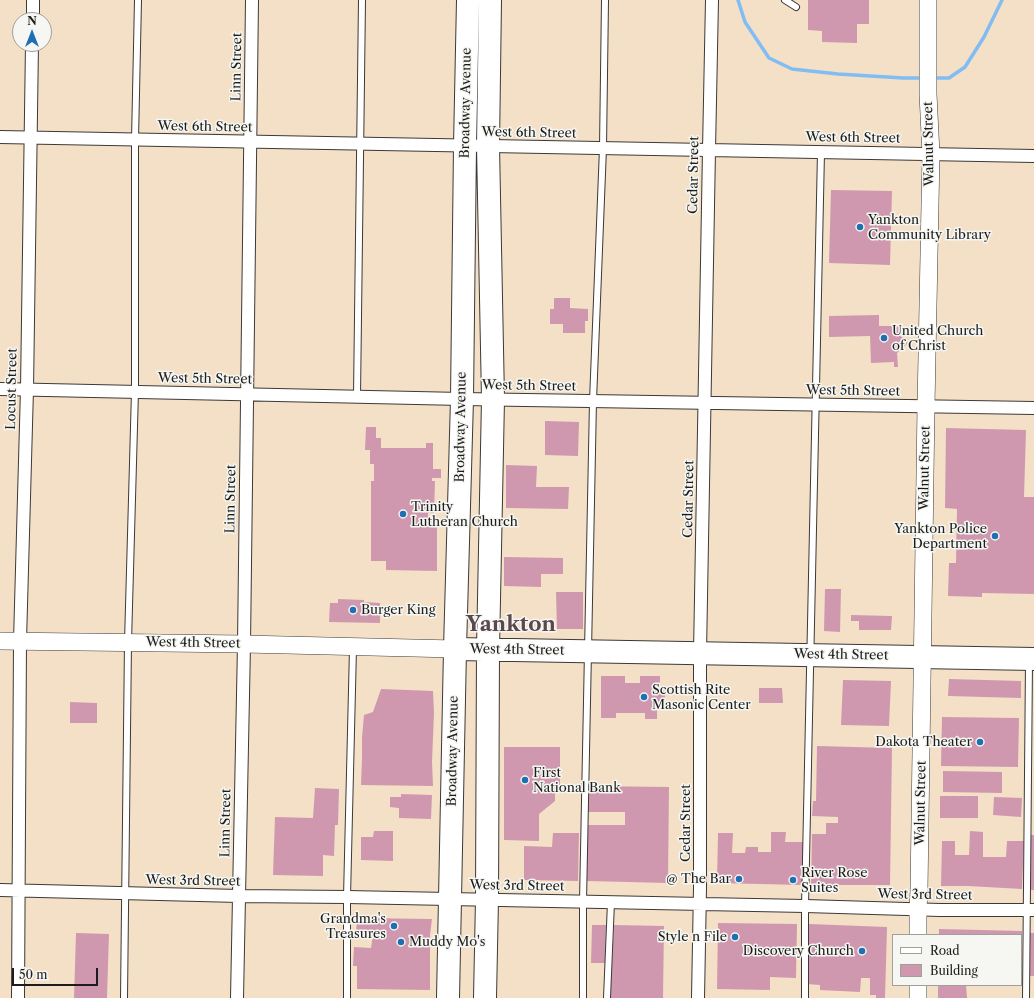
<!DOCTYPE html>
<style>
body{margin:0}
#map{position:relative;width:1034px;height:998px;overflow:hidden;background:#f4e0c6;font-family:"Libre Caslon Text",serif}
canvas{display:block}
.legend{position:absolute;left:892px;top:934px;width:130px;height:52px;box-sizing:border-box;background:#f6f6f2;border:1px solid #9f9f9c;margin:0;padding:5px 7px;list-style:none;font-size:12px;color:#1c1c1c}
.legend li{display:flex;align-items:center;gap:8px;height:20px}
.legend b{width:20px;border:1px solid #9f9f9c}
.north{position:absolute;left:12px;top:12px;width:40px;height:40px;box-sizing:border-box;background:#f6f6f2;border:1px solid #9f9f9c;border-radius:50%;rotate:0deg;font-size:11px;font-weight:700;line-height:16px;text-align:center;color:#1c1c1c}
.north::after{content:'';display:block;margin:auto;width:14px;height:18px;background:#1f6fb2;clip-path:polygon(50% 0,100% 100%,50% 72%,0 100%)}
.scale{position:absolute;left:12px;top:968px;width:86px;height:18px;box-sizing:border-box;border:2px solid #1c1c1c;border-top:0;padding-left:5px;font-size:12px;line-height:14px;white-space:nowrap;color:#1c1c1c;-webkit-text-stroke:3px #f6f6f2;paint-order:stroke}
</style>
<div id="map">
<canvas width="1034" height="998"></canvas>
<ul class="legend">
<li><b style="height:5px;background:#fff"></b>Road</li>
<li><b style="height:11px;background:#cf98af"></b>Building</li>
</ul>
<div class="north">N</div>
<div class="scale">50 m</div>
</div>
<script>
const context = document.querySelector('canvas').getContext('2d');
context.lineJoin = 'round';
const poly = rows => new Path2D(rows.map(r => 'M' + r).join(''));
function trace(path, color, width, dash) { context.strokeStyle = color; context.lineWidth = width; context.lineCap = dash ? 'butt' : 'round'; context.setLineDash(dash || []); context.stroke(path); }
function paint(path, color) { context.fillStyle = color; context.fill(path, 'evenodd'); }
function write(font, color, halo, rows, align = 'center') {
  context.font = font + ' "Libre Caslon Text",serif'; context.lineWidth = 3; context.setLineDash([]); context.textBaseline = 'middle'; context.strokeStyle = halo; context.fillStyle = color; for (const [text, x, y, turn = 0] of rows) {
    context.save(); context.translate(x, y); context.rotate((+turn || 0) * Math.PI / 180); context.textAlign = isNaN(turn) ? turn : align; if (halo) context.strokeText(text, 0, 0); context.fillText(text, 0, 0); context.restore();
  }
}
trace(poly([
 [738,0,745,22,769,58,792,69,838,74,903,78,923,78],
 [933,78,949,78,965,67,984,37,1002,0]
]), '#81bcf3', 3.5);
paint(poly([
 [808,0,869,0,869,24,857,24,857,43,822,42,822,31,808,30],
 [831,190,892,191,890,265,829,263],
 [554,298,570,298,570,308,588,309,588,321,585,321,585,333,563,333,563,324,550,324,550,309,554,309],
 [879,315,879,326,899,326,899,334,908,343,897,353,898,367,894,367,894,362,871,363,870,336,829,337,829,316],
 [545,421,579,422,578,456,545,455],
 [366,427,376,427,376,438,381,438,381,448,426,448,426,443,433,443,433,469,441,469,441,478,432,478,432,481,435,481,434,513,428,513,428,521,437,521,437,571,386,570,386,561,371,561,371,481,374,481,374,464,370,464,370,450,365,450],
 [946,428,1026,430,1024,497,1034,497,1034,594,982,593,982,597,948,596,949,563,956,563,957,509,945,508],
 [506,465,537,466,536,487,569,487,568,509,506,508],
 [504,557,563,558,563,574,541,574,541,587,504,586],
 [825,589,841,589,840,632,824,631],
 [556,592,583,592,583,629,557,629],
 [338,599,364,600,364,602,380,603,380,623,329,622,330,603,338,603],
 [851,615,892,616,891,630,859,630,859,621,851,621],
 [601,676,625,676,625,683,640,683,640,676,660,676,660,690,665,690,665,709,657,709,657,719,645,719,645,713,616,713,616,718,601,718],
 [949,679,1021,681,1021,698,948,696],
 [843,680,891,681,889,726,841,725],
 [759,688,782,688,783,703,759,703],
 [381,689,433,691,434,713,432,762,433,786,361,785,362,759,362,737,364,715,373,712],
 [70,702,97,703,97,723,70,723],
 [942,717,1019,718,1018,767,941,766],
 [817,746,892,748,890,885,811,885,812,834,826,834,826,823,838,823,838,817,812,816,813,801,816,801],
 [504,747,560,747,560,790,555,794,555,801,539,814,539,841,504,840],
 [943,771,1002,772,1002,793,943,792],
 [586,786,669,787,668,883,587,881,587,825,625,825,625,812,586,812],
 [315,788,339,789,338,825,335,825,334,856,323,855,323,876,273,875,275,817,313,818],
 [401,794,432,795,431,819,399,818,399,808,390,807,390,797,401,797],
 [940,796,978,796,978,818,940,818],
 [994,797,1022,798,1021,817,993,815],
 [374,831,393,831,393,861,361,860,361,837,373,837],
 [970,831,983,832,983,857,1006,857,1007,841,1024,841,1022,889,968,886,941,886,942,841,955,841,955,855,969,855],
 [771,832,786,832,785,842,803,842,803,885,717,883,718,833,733,833,732,853,745,853,746,847,758,847,758,852,771,852],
 [553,833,579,833,578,881,524,880,524,846,552,847],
 [1031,835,1034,835,1034,890,1031,890],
 [357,918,432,919,430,935,430,990,357,989,357,966,353,966,354,947,371,948,373,934,356,933],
 [718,923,797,924,796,978,770,977,770,990,717,989],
 [809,924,887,927,885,998,876,998,876,995,870,995,870,978,861,978,860,992,820,990,820,985,807,984],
 [592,925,606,925,605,963,591,963],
 [614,925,664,926,663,998,610,998],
 [939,929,1022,931,1022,935,939,935],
 [76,933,109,934,107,998,74,998],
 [1030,933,1034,933,1034,976,1029,976],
 [938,985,966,985,967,998,938,998]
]), '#cf98af');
const lane = poly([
 [785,0,796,7],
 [357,396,362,0],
 [124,998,128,642,135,391,135,140,138,0],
 [347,998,347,897,353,648],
 [583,998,583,901,593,401,603,148,605,0],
 [607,998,611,902],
 [805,998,805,906,821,152],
 [1026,998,1029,662]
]);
const street = poly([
 [33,20,33,0],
 [0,137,1034,156],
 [0,389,462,399,1034,408],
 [0,890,239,896,347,897,805,906,940,910,1034,910],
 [18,998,20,641,27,389,32,44],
 [237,998,244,644,252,0],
 [698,998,700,888,700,653,709,150,712,0]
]);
const secondary = poly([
 [0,641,244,644,455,649],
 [918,935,918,909,919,890,926,406,931,154,928,94,928,0],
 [918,998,918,985]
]);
const highway = poly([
 [455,649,1034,659],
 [448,998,455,649,462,399,465,146,468,0],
 [485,998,487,899,488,649,493,399,488,146,490,0]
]);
trace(lane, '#3c3936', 8);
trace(street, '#3c3936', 14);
trace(secondary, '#3c3936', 18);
trace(highway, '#3c3936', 24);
trace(lane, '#fff', 6);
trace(street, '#fff', 12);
trace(secondary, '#fff', 17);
trace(highway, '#fff', 22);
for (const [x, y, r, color] of [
 [860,227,4,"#1f6fb2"],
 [884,338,4,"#1f6fb2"],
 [403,514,4,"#1f6fb2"],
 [995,536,4,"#1f6fb2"],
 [353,610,4,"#1f6fb2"],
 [644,697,4,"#1f6fb2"],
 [980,742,4,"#1f6fb2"],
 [525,780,4,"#1f6fb2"],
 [739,879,4,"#1f6fb2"],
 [793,880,4,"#1f6fb2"],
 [394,926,4,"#1f6fb2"],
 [735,937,4,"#1f6fb2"],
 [401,942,4,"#1f6fb2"],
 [862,951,4,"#1f6fb2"]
]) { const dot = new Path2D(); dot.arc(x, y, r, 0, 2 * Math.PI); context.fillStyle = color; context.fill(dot); trace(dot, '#f6f6f2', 1.5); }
write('13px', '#1c1c1c', '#f6f6f2', [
 ["Linn Street",237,67,-89],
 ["Broadway Avenue",466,103,-89],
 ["West 6th Street",205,127,1],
 ["West 6th Street",529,133,1],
 ["West 6th Street",853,138,1],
 ["Walnut Street",929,144,-91],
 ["Cedar Street",694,175,-89],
 ["West 5th Street",205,379,1],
 ["West 5th Street",529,386,1],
 ["Locust Street",12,389,-89],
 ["West 5th Street",853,391,1],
 ["Broadway Avenue",461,427,-89],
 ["Walnut Street",925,468,-89],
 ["Linn Street",231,499,-89],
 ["Cedar Street",689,499,-89],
 ["West 4th Street",193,643,1],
 ["West 4th Street",517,650,1],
 ["West 4th Street",841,655,1],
 ["Broadway Avenue",453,751,-89],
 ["Walnut Street",921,803,-89],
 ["Linn Street",226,823,-89],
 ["Cedar Street",686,823,-90],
 ["West 3rd Street",193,881,1],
 ["West 3rd Street",517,886,1],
 ["West 3rd Street",925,895,1]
]);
write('13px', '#1c1c1c', '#f6f6f2', [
 ["Yankton",868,220],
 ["Community Library",868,235],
 ["United Church",892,331],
 ["of Christ",892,346],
 ["Trinity",411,507],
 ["Lutheran Church",411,522],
 ["Yankton Police",987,529,"right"],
 ["Department",987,544,"right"],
 ["Burger King",361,610],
 ["Scottish Rite",652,690],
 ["Masonic Center",652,705],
 ["Dakota Theater",972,742,"right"],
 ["First",533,773],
 ["National Bank",533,788],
 ["River Rose",801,873],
 ["Suites",801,888],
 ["@ The Bar",731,879,"right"],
 ["Grandma's",386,919,"right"],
 ["Treasures",386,934,"right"],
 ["Style n File",727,937,"right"],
 ["Muddy Mo's",409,942],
 ["Discovery Church",854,951,"right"]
], 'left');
write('bold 21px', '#5b474f', '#f6f6f2', [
 ["Yankton",511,625]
]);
</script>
